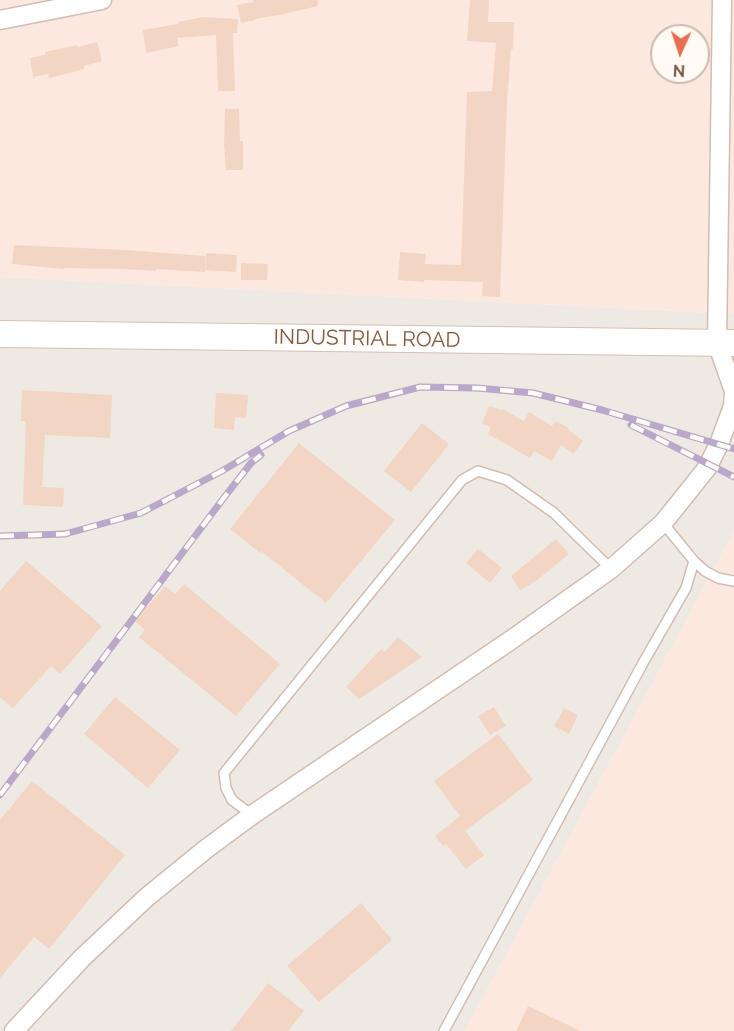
<!DOCTYPE html>
<style>
body{margin:0}
#map{position:relative;width:734px;height:1031px;overflow:hidden;background:#fdf6ec;font-family:Raleway,sans-serif}
canvas{display:block}
.north{position:absolute;left:650px;top:24px;width:60px;height:60px;box-sizing:border-box;background:#fffaf3;border:2px solid #cabbb1;border-radius:50%;rotate:183deg;font-size:16px;font-weight:700;line-height:24px;text-align:center;color:#7a5c4d}
.north::after{content:'';display:block;margin:auto;width:21px;height:27px;background:#e76f51;clip-path:polygon(50% 0,100% 100%,50% 72%,0 100%)}
</style>
<div id="map">
<canvas width="734" height="1031"></canvas>
<div class="north">N</div>
</div>
<script>
const context = document.querySelector('canvas').getContext('2d');
context.lineJoin = 'round';
function paint(path, color) { context.fillStyle = color; context.fill(path, 'evenodd'); }
const poly = rows => new Path2D(rows.map(r => 'M' + r).join(''));
function trace(path, color, width, dash) { context.strokeStyle = color; context.lineWidth = width; context.lineCap = dash ? 'butt' : 'round'; context.setLineDash(dash || []); context.stroke(path); }
function write(font, color, halo, rows, align = 'center') {
  context.font = font + ' Raleway,sans-serif'; context.lineWidth = 4.5; context.setLineDash([]); context.textBaseline = 'middle'; context.strokeStyle = halo; context.fillStyle = color; for (const [text, x, y, turn = 0] of rows) {
    context.save(); context.translate(x, y); context.rotate((+turn || 0) * Math.PI / 180); context.textAlign = isNaN(turn) ? turn : align; if (halo) context.strokeText(text, 0, 0); context.fillText(text, 0, 0); context.restore();
  }
}
paint(poly([
 [0,0,734,0,734,314,0,277],
 [662,36,698,36,698,72,662,72],
 [734,532,734,1031,465,1031]
]), '#fde8e0');
paint(poly([
 [0,277,734,314,734,532,465,1031,0,1031]
]), '#efe9e4');
paint(poly([
 [253,0,318,0,318,6,284,14,255,19,255,20,241,23,237,5,253,2],
 [470,0,489,0,488,22,514,22,513,49,511,49,507,102,500,297,482,296,483,282,424,280,424,282,398,280,400,252,426,254,425,264,461,265,467,92,492,91,496,43,467,41],
 [203,17,238,19,237,33,233,33,235,91,218,91,216,35,177,38,179,46,146,53,143,30,178,24,178,22],
 [97,42,102,61,84,66,84,69,58,76,49,78,48,74,33,77,30,58,45,55,45,52,77,45,78,47],
 [225,109,239,109,240,141,243,141,243,170,226,170,224,145],
 [14,245,126,250,205,256,205,272,156,269,156,271,124,269,64,268,64,269,12,264],
 [206,253,237,255,236,272,205,270],
 [241,263,268,264,267,280,241,280],
 [22,390,112,395,110,438,45,435,42,487,64,488,63,507,23,505,26,421,21,421],
 [216,393,248,395,246,418,235,417,234,430,214,428],
 [489,406,501,410,502,409,524,421,529,412,552,426,555,421,569,428,569,430,583,441,573,454,561,445,552,461,534,451,530,458,488,434,491,427,482,424],
 [422,423,449,444,411,492,384,471],
 [299,443,395,520,326,603,261,551,260,553,230,529],
 [556,539,569,554,536,581,520,590,511,576],
 [478,549,502,568,490,583,466,563],
 [26,561,102,626,60,674,51,666,13,708,0,697,0,591],
 [184,584,280,664,236,716,139,637,145,630,135,621,165,586,175,594],
 [398,637,422,657,359,699,346,687,381,649,385,652],
 [115,697,180,750,148,788,84,734],
 [494,707,506,726,490,735,478,716],
 [564,708,578,715,569,734,554,726],
 [498,734,533,780,465,831,484,855,466,869,446,844,443,846,435,836,460,816,434,781],
 [32,781,125,855,49,949,34,937,0,978,0,820],
 [361,903,392,940,319,1002,287,966],
 [268,983,304,1011,288,1031,231,1031],
 [528,1006,581,1031,516,1031]
]), '#f3d5c3');
const lane = poly([
 [694,561,705,571,718,578,734,581],
 [252,815,232,800,226,788,224,773,462,480,478,471,507,480,554,513,611,569],
 [444,1031,643,663,686,588,694,561,663,523]
]);
const street = poly([
 [722,0,717,343,734,391],
 [0,20,102,0],
 [14,1031,82,958,147,897,206,849,252,815,511,640,611,569,663,523,707,468,719,444,733,406,734,393]
]);
const secondary = poly([
 [0,334,734,343]
]);
trace(lane, '#d1beb0', 12);
trace(street, '#d1beb0', 21);
trace(secondary, '#d6c0b0', 28);
trace(lane, '#fff', 9);
trace(street, '#fff', 18);
trace(secondary, '#fff', 26);
const rail = poly([
 [631,425,734,477],
 [0,536,65,534,141,513,222,471,289,431,346,406,420,387,477,388,533,393,602,410,734,449],
 [0,795,226,495,251,463,261,455]
]);
trace(rail, '#b9a8c9', 7);
trace(rail, '#fffaf3', 4.5, [14]);
write('21px', '#7a5c4d', '#fffaf3', [
 ["INDUSTRIAL ROAD",367,339,1]
]);
</script>
